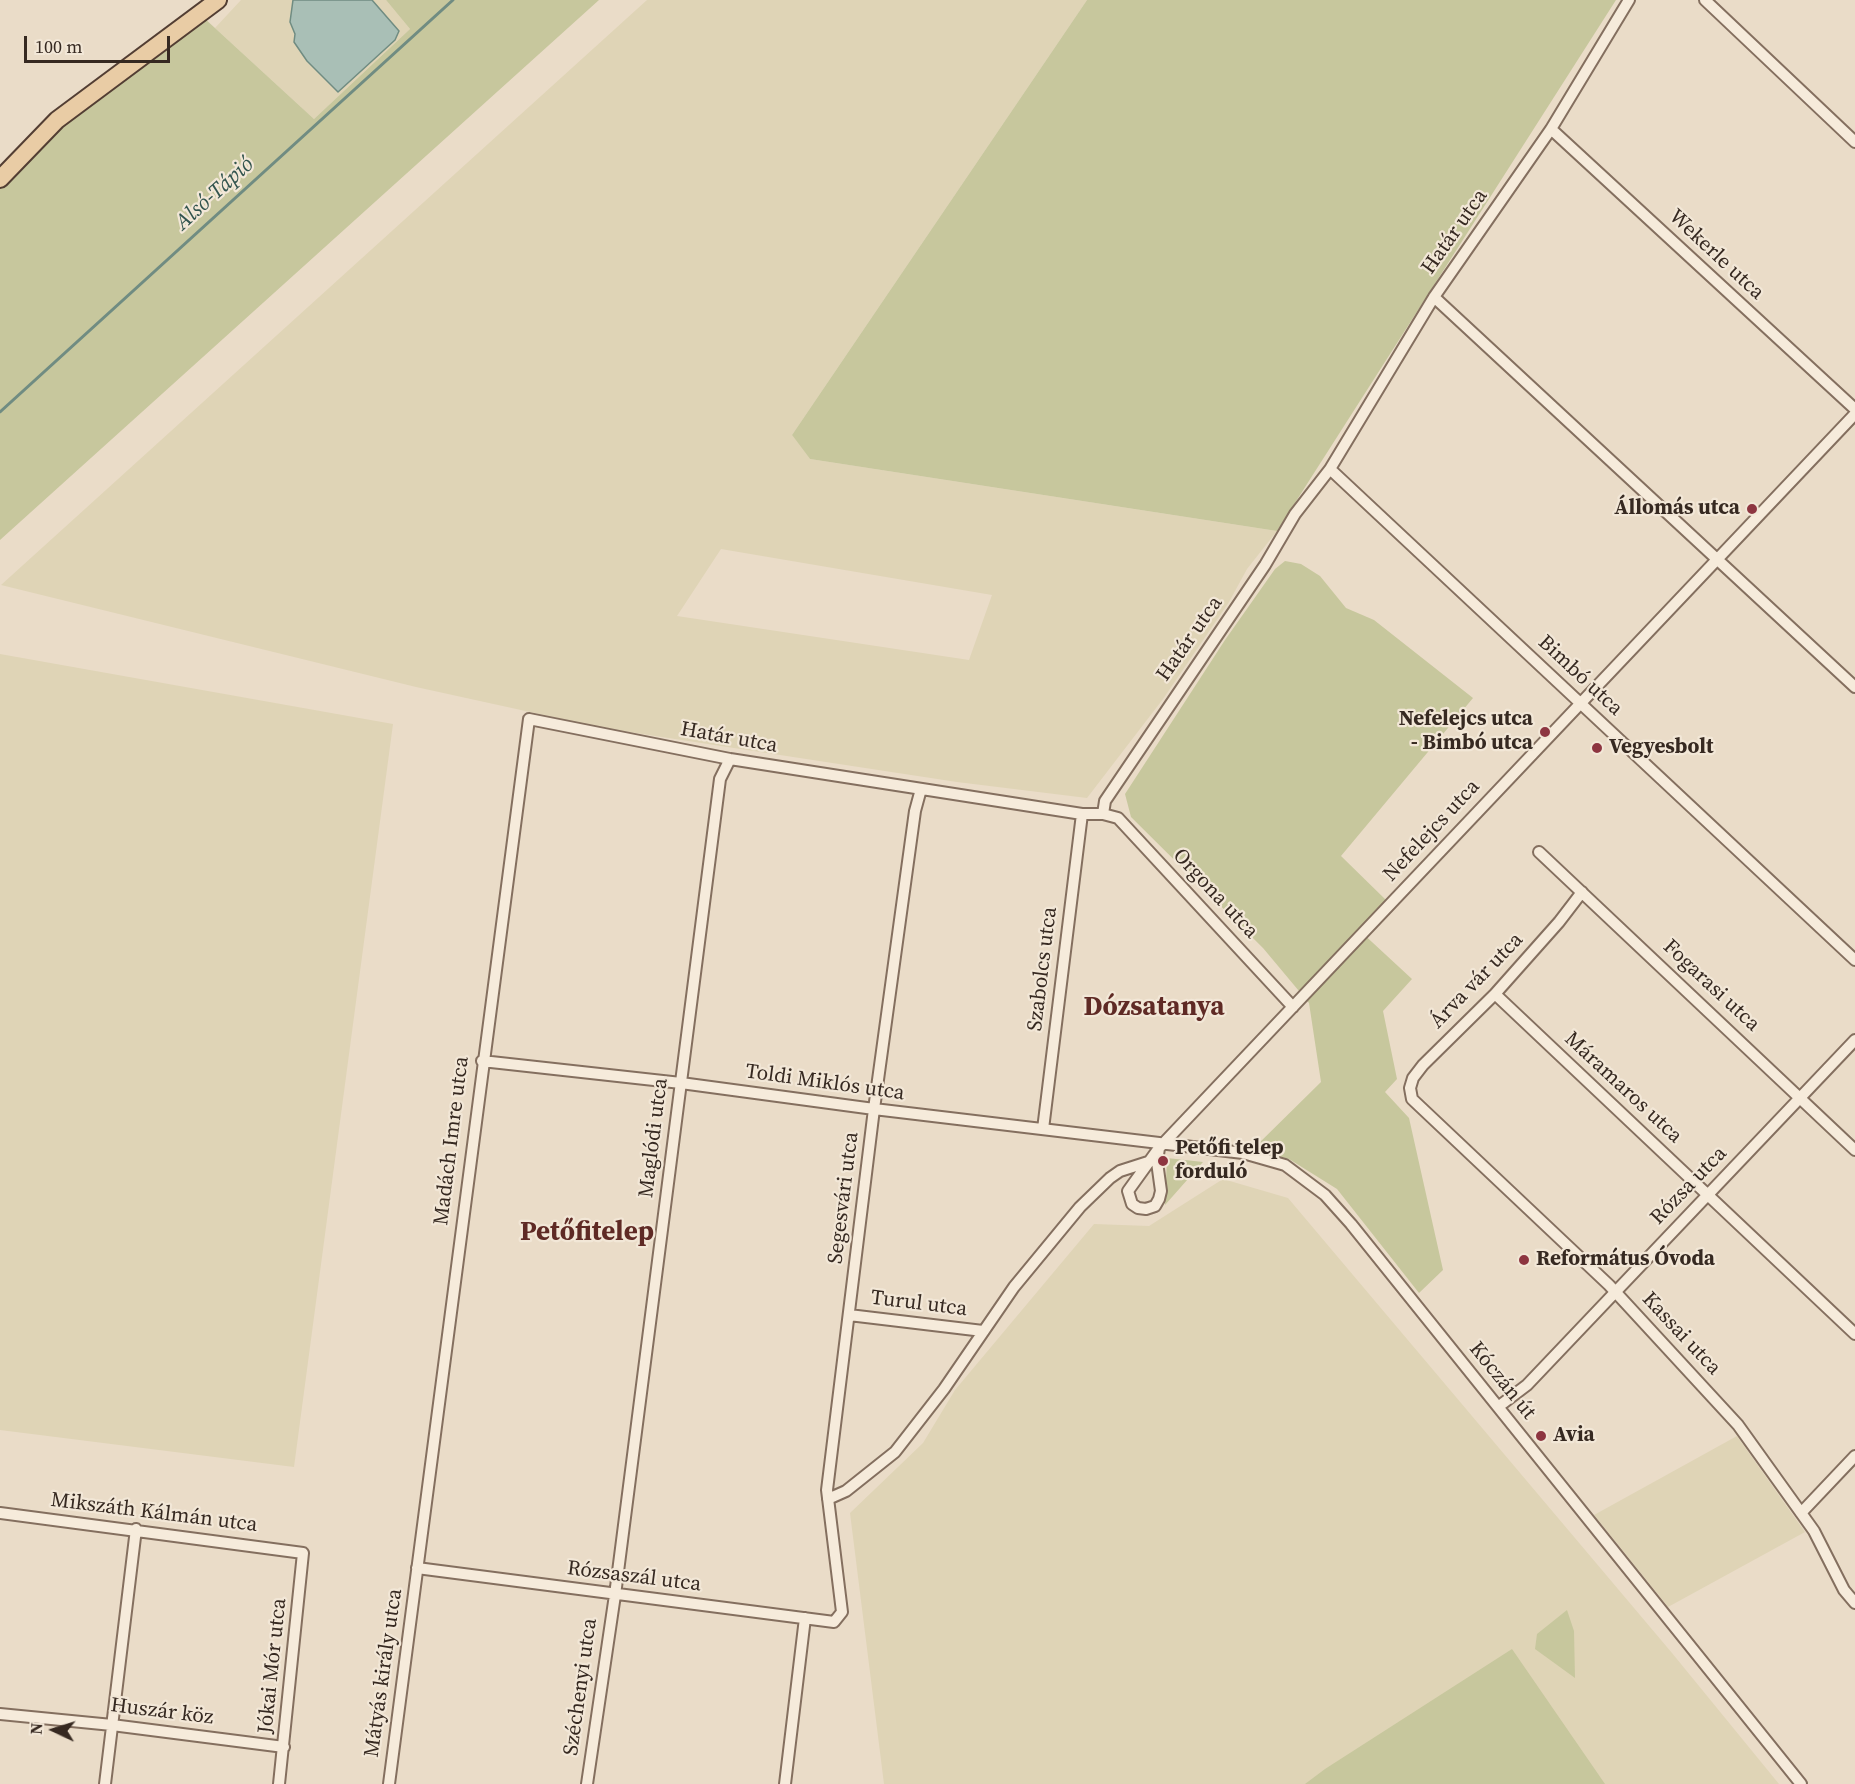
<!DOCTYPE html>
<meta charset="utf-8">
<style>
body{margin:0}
#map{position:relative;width:1855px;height:1784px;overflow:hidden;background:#eadcc8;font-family:"Source Serif 4",serif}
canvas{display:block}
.north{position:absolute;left:24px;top:1700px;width:60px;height:60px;-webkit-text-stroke:4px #f2e7d7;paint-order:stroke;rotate:274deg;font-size:16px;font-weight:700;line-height:24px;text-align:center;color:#362921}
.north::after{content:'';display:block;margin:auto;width:21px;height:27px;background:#362921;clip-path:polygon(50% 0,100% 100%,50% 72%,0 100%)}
.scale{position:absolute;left:24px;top:36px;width:146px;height:27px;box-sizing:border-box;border:3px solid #362921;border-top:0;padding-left:8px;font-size:18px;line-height:21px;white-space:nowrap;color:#362921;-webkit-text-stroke:4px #f2e7d7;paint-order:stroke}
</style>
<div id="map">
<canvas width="1855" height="1784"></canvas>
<div class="north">N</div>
<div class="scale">100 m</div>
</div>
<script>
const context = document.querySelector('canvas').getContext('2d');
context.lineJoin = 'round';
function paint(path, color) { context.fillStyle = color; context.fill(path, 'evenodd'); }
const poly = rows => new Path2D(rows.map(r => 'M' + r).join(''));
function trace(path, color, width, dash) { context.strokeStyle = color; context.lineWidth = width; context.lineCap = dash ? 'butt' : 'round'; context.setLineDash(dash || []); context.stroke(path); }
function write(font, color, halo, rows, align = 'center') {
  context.font = font + ' "Source Serif 4",serif'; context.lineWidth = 4.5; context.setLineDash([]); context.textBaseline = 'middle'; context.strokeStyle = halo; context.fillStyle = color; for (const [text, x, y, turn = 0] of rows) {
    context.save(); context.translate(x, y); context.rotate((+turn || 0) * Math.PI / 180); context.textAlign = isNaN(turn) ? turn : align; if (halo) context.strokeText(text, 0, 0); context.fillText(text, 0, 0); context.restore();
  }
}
paint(poly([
 [241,0,386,0,410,29,314,119,215,28],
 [647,0,1087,0,792,435,810,459,1277,531,1247,569,1229,602,1163,699,1087,798,957,782,603,728,416,687,1,585],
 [721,549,992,595,969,660,677,616],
 [0,654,393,724,294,1467,0,1430],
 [1223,1179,1288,1198,1672,1653,1779,1784,884,1784,850,1513,923,1443,955,1390,1094,1224,1149,1226],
 [1737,1436,1805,1532,1668,1607,1594,1515]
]), '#dfd4b6');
paint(poly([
 [386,0,599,0,0,540,0,187,59,123,203,17,314,119,410,29],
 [1087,0,1616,0,1277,531,810,459,792,435],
 [1285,561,1301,564,1320,576,1346,608,1374,620,1473,698,1341,856,1386,900,1359,930,1412,979,1383,1011,1397,1079,1385,1092,1409,1118,1443,1270,1419,1293,1337,1189,1289,1159,1253,1149,1321,1082,1309,1003,1263,948,1131,817,1125,794,1225,640,1275,569],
 [1167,1158,1203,1162,1165,1205],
 [1567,1610,1574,1631,1575,1678,1535,1649,1537,1634],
 [1512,1649,1605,1784,1305,1784,1325,1769]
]), '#c7c79d');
const water = poly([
 [293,0,372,0,399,31,395,40,338,92,307,61,294,42,295,34,290,22,293,0]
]);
paint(water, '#a9bfb6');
trace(water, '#708c82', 1.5);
trace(poly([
 [0,412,453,0]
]), '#708c82', 3);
const street = poly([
 [1705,0,1855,142],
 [1551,129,1855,409],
 [1434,297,1855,687],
 [1330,469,1855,960],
 [1103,814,1105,801,1265,565,1295,514,1330,469,1434,297,1551,129,1629,0],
 [1539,852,1855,1150],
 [1582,892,1559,922,1495,994,1423,1065,1413,1078,1410,1088,1412,1099,1609,1285,1738,1425,1814,1531,1844,1590,1855,1603],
 [1495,994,1855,1334],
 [482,1061,681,1083,874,1109,1243,1153,1285,1165,1325,1195,1351,1224,1801,1784],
 [1043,1129,1082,814],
 [1159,1148,1157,1162,1161,1191,1159,1199,1155,1206,1146,1209,1138,1208,1132,1204,1128,1191,1159,1148,1855,414],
 [849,1315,983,1331],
 [1498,1407,1527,1385,1855,1040],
 [828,1499,846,1491,895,1452,944,1389,1014,1287,1080,1207,1110,1178,1120,1171,1148,1162],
 [0,1513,303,1553,279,1784],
 [1801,1513,1855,1456],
 [417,1568,834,1622,842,1612,827,1490,874,1109,915,811,921,789],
 [0,1714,112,1725,284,1747],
 [105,1784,136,1529],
 [389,1784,529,719,730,759,1082,814,1103,814,1118,818,1293,1007],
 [587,1784,615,1595,720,779,730,759],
 [785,1784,805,1618]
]);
const primary = poly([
 [0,179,57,120,218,0]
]);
trace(street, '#846f5f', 14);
trace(primary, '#533e33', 20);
trace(street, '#f6ebdb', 10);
trace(primary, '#e9cca5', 16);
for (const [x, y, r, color] of [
 [1752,509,6,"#8d3540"],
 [1545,732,6,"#8d3540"],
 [1597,748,6,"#8d3540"],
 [1163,1161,6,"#8d3540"],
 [1524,1260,6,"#8d3540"],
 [1541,1436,6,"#8d3540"]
]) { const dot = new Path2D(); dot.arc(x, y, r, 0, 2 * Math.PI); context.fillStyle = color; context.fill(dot); trace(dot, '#f2e7d7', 2); }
write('21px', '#362921', '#f2e7d7', [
 ["Határ utca",1455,232,-55],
 ["Wekerle utca",1716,255,43],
 ["Határ utca",1190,639,-55],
 ["Bimbó utca",1580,676,43],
 ["Határ utca",729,738,10],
 ["Nefelejcs utca",1432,831,-47],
 ["Orgona utca",1215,894,47],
 ["Szabolcs utca",1043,969,-83],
 ["Árva vár utca",1477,981,-46],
 ["Fogarasi utca",1711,986,43],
 ["Toldi Miklós utca",825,1083,8],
 ["Máramaros utca",1623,1088,43],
 ["Maglódi utca",654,1138,-83],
 ["Madách Imre utca",452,1141,-83],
 ["Rózsa utca",1689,1186,-46],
 ["Segesvári utca",844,1198,-83],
 ["Turul utca",919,1304,7],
 ["Kassai utca",1681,1334,47],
 ["Kóczán út",1502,1381,51],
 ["Mikszáth Kálmán utca",154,1513,7],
 ["Rózsaszál utca",634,1577,7],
 ["Jókai Mór utca",273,1666,-84],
 ["Mátyás király utca",384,1673,-82],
 ["Széchenyi utca",581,1687,-82],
 ["Huszár köz",162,1712,7]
]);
write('bold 21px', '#362921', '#f2e7d7', [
 ["Állomás utca",1740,509,"right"],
 ["Nefelejcs utca",1533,720,"right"],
 ["- Bimbó utca",1533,744,"right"],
 ["Vegyesbolt",1609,748],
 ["Petőfi telep",1175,1149],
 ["forduló",1175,1173],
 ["Református Óvoda",1536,1260],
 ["Avia",1553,1436]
], 'left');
write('italic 22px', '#32544e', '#f2e7d7', [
 ["Alsó-Tápió",215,194,-42]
]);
write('bold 27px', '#5f2a25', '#f2e7d7', [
 ["Dózsatanya",1154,1008],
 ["Petőfitelep",587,1233]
]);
</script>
